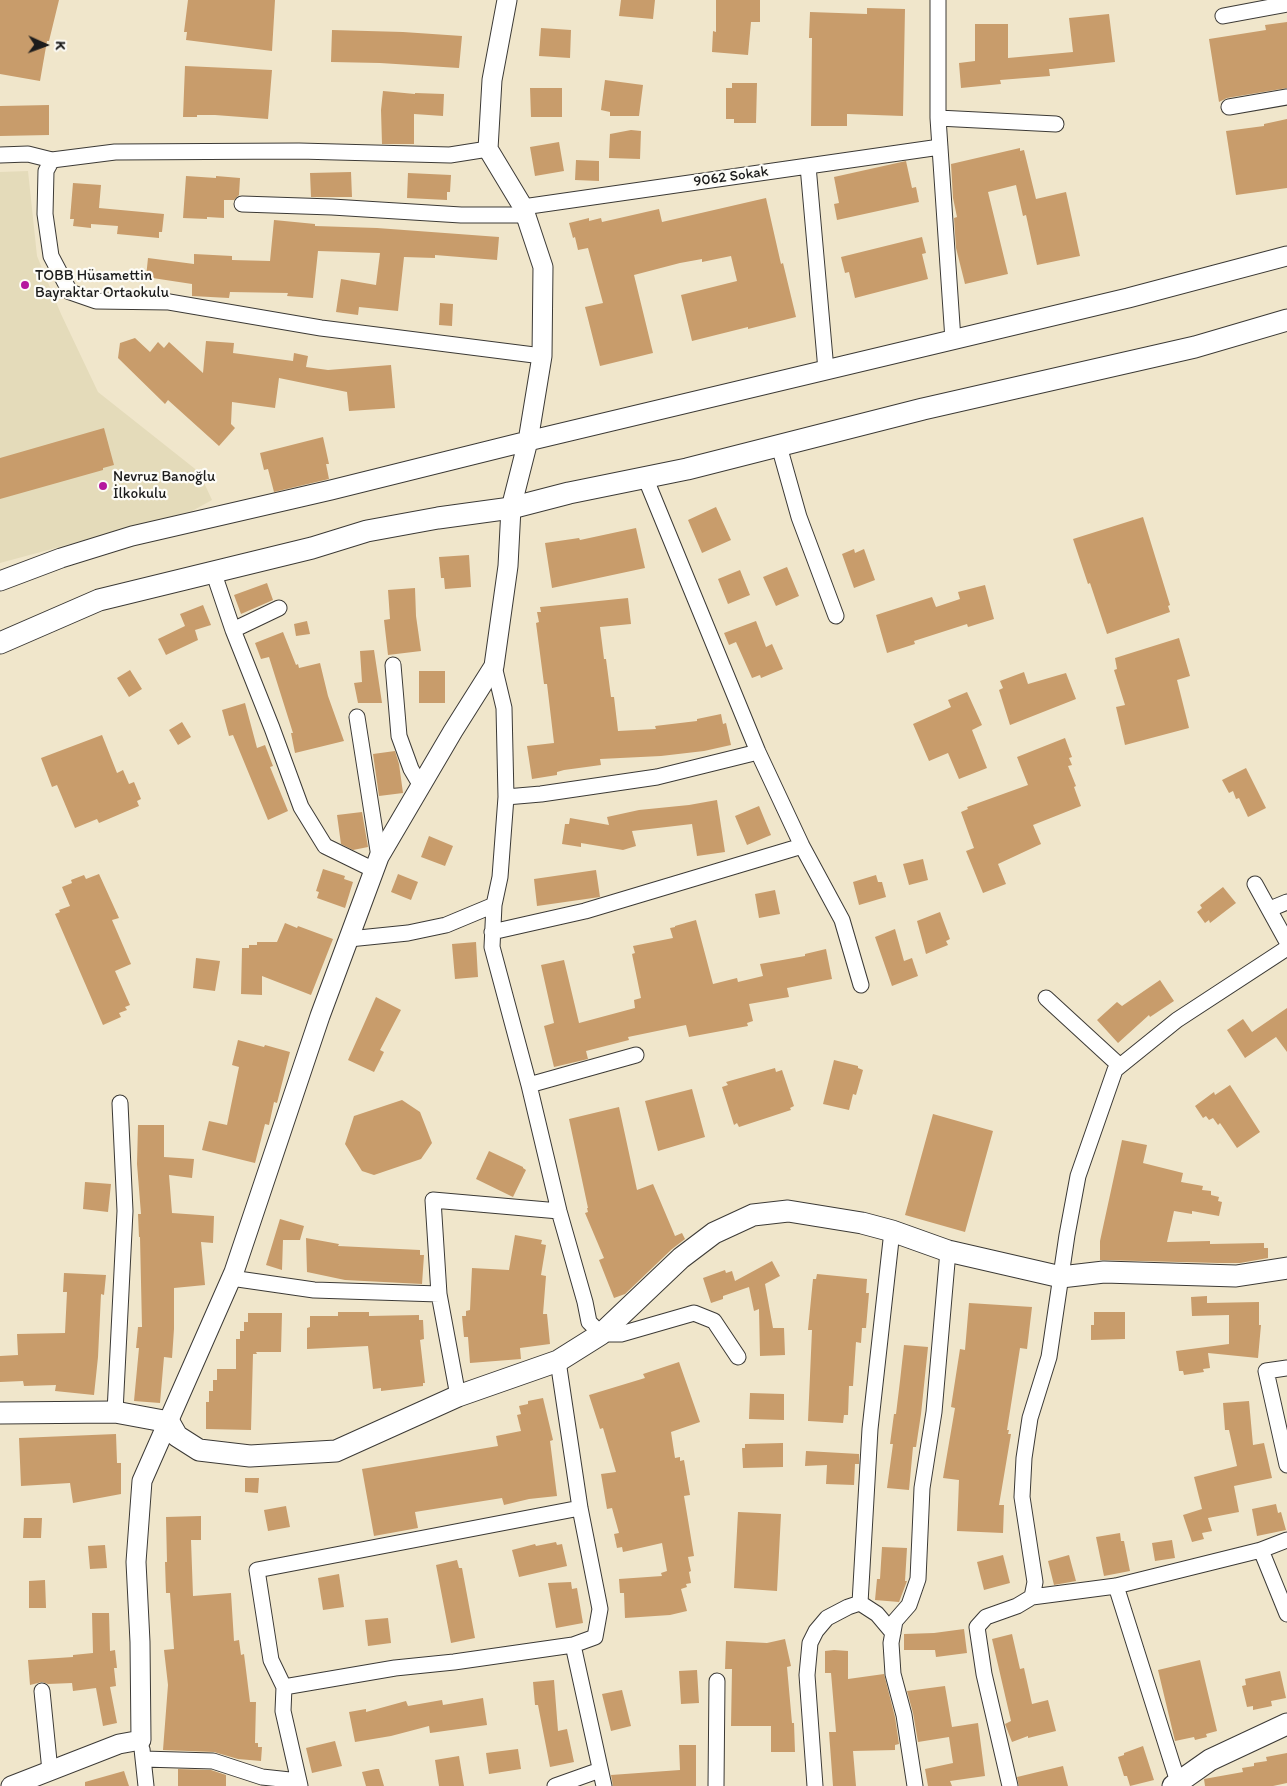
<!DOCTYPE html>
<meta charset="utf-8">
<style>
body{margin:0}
#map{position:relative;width:1287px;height:1786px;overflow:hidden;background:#f0e6cb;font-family:Itim,sans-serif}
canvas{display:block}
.north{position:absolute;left:20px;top:20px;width:50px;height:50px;-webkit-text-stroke:4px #fdfcf7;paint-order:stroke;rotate:92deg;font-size:14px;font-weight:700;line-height:20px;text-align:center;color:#1c1c1c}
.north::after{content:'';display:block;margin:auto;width:18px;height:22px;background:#1c1c1c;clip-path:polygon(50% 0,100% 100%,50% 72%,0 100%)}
</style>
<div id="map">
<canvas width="1287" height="1786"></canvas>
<div class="north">K</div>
</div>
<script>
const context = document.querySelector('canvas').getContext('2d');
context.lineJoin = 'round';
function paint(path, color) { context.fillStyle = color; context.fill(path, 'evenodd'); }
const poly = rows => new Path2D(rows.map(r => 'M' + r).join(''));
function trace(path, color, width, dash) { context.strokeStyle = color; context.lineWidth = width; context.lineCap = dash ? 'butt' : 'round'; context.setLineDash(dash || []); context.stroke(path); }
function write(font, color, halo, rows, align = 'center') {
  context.font = font + ' Itim,sans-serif'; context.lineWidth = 4.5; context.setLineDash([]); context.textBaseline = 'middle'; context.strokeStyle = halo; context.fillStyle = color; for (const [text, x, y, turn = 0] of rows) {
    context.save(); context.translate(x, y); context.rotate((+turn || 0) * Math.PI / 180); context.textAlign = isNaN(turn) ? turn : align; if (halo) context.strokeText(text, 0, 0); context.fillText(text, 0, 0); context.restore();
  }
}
paint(poly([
 [28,171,37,256,61,314,98,392,199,472,212,500,192,511,0,563,0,172]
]), '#e4dbba');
paint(poly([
 [0,0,59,0,49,41,47,41,40,81,0,74],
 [188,0,275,0,272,51,186,40,187,32,184,32],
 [621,0,655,0,653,19,619,16],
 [716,0,760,0,760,22,751,22,748,55,712,52,713,31,716,32],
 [867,8,905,9,903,116,847,114,847,126,811,126,812,38,809,38,810,12,867,14],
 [1109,14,1115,62,1051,69,1049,69,1050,76,1000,80,1001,84,961,88,959,63,975,61,975,24,1008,24,1008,58,1073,52,1069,18],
 [1287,22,1287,88,1227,98,1219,102,1209,39,1266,30,1265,25],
 [541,28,571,30,570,58,539,56],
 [332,30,403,32,462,36,459,68,380,63,331,62],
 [185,66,272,70,268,119,215,115,197,115,197,117,183,117],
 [605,80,643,85,639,116,610,116,610,112,601,110],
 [732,83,757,83,756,123,734,123,734,119,726,119,726,88,732,88],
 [530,88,562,88,562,117,531,117],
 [383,91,415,94,415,93,444,94,443,116,414,114,414,144,382,144,381,110],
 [49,105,49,135,0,136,0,106],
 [1287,119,1287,188,1236,195,1226,131,1264,126,1264,124],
 [631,130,641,131,640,159,609,158,610,134],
 [559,142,564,171,535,176,530,147],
 [1020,148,1020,151,1024,150,1036,199,1066,192,1080,256,1037,265,1026,215,1023,216,1016,185,988,192,1008,274,965,284,956,248,954,218,957,217,953,198,951,164],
 [576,160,599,161,599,181,575,180],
 [906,161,912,188,916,187,919,202,837,220,834,204,839,203,834,177],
 [351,172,352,197,311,197,310,173],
 [408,173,451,175,450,192,447,192,447,200,407,198],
 [186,176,216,178,216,176,240,178,239,195,234,200,224,200,224,218,207,217,207,219,183,218],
 [73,183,101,185,99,208,164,214,162,232,159,232,159,238,117,234,118,226,91,224,91,228,73,226,74,219,70,219],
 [766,198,781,264,783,263,796,317,748,329,748,327,692,341,681,295,737,281,731,256,702,262,702,259,680,263,634,275,653,353,600,366,585,307,603,303,588,248,578,250,575,237,573,238,569,223,589,218,589,221,601,218,602,222,659,209,662,222],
 [274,220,315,224,315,226,377,228,499,237,497,260,435,255,435,258,404,257,398,311,359,307,358,315,336,312,341,279,376,285,380,253,318,251,313,298,287,296,288,293,230,292,229,298,192,296,192,284,146,277,148,258,194,264,194,254,232,256,232,260,270,261],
 [922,237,926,253,922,254,928,279,855,298,849,272,845,273,841,257],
 [440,303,453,304,452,326,439,325],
 [135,338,150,352,158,342,164,348,169,342,203,373,206,341,234,343,233,353,293,361,294,353,308,356,306,367,328,370,391,365,395,408,349,411,347,392,279,378,275,408,232,402,231,424,235,428,219,446,168,400,165,404,118,358,120,343],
 [104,428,114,465,103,468,103,470,0,499,0,458],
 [323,437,329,464,326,464,329,479,274,492,268,469,264,470,260,453],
 [716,507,731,540,702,553,688,520],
 [1143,517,1170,605,1168,606,1170,612,1107,634,1090,583,1088,584,1073,539],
 [636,528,645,568,552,588,545,543,579,538,580,540],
 [854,549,855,553,864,549,875,580,854,588,842,554],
 [469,555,471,587,445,589,444,578,441,578,439,557],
 [787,567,799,596,776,606,763,577],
 [740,570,750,595,728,604,718,579],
 [267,583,273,600,241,614,234,595],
 [985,585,994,619,968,627,967,624,914,641,915,644,887,653,876,615,932,597,936,607,960,599,958,592],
 [415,588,416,616,421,651,388,655,384,620,390,619,388,590],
 [628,598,631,624,600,627,604,659,606,659,611,697,614,697,618,731,656,729,655,726,697,721,697,719,721,714,723,724,726,723,731,745,704,751,661,756,600,759,601,765,564,770,557,772,557,775,532,779,527,746,554,743,547,684,544,684,536,623,539,622,537,612,541,612,540,607],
 [203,605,211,625,195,630,198,640,166,655,158,639,185,626,180,614],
 [307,621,310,634,296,636,294,624],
 [756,621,766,647,772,644,783,669,761,678,760,675,752,678,736,642,729,645,724,633],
 [283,632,296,665,298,664,299,668,320,663,328,696,344,741,295,753,291,733,293,733,269,657,261,659,255,643],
 [1179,638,1190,676,1177,680,1189,728,1125,745,1116,707,1125,705,1114,670,1117,669,1115,658],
 [374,650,382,703,358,703,354,683,362,682,360,651],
 [130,670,142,689,129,697,117,678],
 [419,671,445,671,445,703,419,703],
 [1024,672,1028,684,1066,673,1076,699,1010,725,999,690,1003,688,1000,681],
 [967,692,982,725,972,730,987,768,959,779,948,753,929,761,913,724,951,707,948,700],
 [245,703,257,748,265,745,273,766,270,767,288,811,268,820,233,735,229,736,222,710],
 [182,722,191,737,178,745,169,730],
 [102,735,117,773,123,770,129,784,134,782,141,799,137,801,139,806,99,823,97,819,75,828,57,785,52,787,41,758],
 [1065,738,1072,757,1069,758,1072,765,1068,766,1076,786,1074,787,1081,806,1033,825,1041,844,998,864,1006,884,983,893,966,851,974,848,961,812,968,809,967,807,1028,785,1017,757],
 [395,751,399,764,403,793,379,796,373,754],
 [1246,768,1266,808,1248,817,1239,798,1236,799,1233,791,1229,793,1222,780],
 [717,800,725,852,697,856,692,824,632,831,636,846,623,850,581,843,581,847,562,844,565,824,569,824,570,818,609,825,607,817,639,810,689,805],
 [759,806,771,835,747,845,735,816],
 [362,812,368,847,353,850,341,844,337,815],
 [429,836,453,846,445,866,421,857],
 [923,859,928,880,909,885,903,864],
 [323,869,345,876,344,879,353,882,345,908,317,898,319,892,316,891],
 [596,870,600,897,537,906,534,879],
 [99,874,119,918,112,920,131,964,115,971,130,1005,125,1007,127,1010,119,1013,121,1017,103,1025,55,914,60,912,59,910,70,906,62,887,72,883,71,880,84,875,86,879],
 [398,874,418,882,411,900,391,892],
 [876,875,878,882,882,882,886,897,859,905,853,882],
 [1223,887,1236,903,1210,923,1209,920,1205,923,1197,912,1202,908,1200,905],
 [775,890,780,914,759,918,755,894],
 [940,912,950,939,946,941,948,945,926,954,917,921],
 [696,920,713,984,737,978,738,982,763,976,760,964,805,956,805,954,826,949,832,979,787,988,789,997,749,1004,753,1021,747,1023,748,1026,689,1037,686,1025,628,1037,629,1040,586,1051,588,1059,554,1067,544,1026,554,1023,541,965,564,960,579,1023,635,1008,634,1000,641,998,632,954,635,953,633,946,673,938,670,928,675,927,675,926],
 [285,923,297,928,298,926,333,939,311,995,262,976,262,995,241,994,242,948,249,948,249,945,257,945,257,942,277,942],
 [895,929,904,961,912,958,918,976,892,986,875,937],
 [476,942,478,977,455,979,452,944],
 [196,958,220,961,215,991,193,988],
 [1160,980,1174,1001,1150,1017,1149,1015,1118,1043,1097,1020,1117,1002,1122,1006],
 [376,997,401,1010,380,1050,384,1052,374,1072,348,1060],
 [1287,1008,1287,1052,1276,1037,1245,1058,1227,1030,1243,1019,1252,1032],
 [238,1040,264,1047,265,1045,290,1052,277,1103,274,1102,269,1125,265,1124,255,1163,202,1150,209,1121,227,1125,239,1067,232,1065],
 [834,1060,858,1066,858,1068,863,1070,856,1095,853,1094,849,1110,823,1104],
 [775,1068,776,1072,782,1070,794,1106,790,1108,791,1110,739,1127,737,1123,734,1125,722,1087,728,1085,726,1082],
 [1230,1085,1260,1132,1237,1148,1220,1123,1218,1125,1213,1118,1209,1120,1206,1116,1203,1118,1195,1106,1214,1092,1215,1095],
 [692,1089,705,1137,658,1151,645,1101],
 [402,1100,420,1112,432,1143,421,1159,374,1175,362,1171,345,1144,354,1116],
 [619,1107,637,1190,653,1184,675,1236,682,1233,685,1239,672,1249,625,1294,614,1298,599,1260,604,1258,585,1213,588,1212,587,1208,588,1208,569,1119],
 [933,1114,993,1131,965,1232,905,1215],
 [138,1125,164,1125,164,1157,194,1159,192,1178,169,1175,172,1213,214,1216,213,1243,201,1242,205,1285,174,1288,174,1329,172,1358,164,1357,160,1403,134,1401,139,1348,136,1348,138,1327,142,1327,140,1237,139,1237,138,1214,141,1214,137,1164],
 [1122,1140,1147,1145,1143,1163,1183,1173,1181,1182,1203,1186,1202,1190,1211,1191,1211,1195,1219,1197,1218,1201,1222,1202,1219,1216,1192,1211,1192,1214,1174,1211,1167,1242,1210,1241,1210,1244,1264,1243,1264,1248,1268,1248,1268,1258,1240,1263,1218,1263,1100,1260,1100,1241],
 [489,1151,523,1167,523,1168,526,1170,513,1197,476,1179],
 [85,1182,111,1184,108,1212,83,1209],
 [280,1219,304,1226,300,1240,283,1240,282,1270,266,1265],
 [515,1235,542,1240,541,1244,546,1245,541,1275,546,1276,543,1314,547,1314,550,1344,520,1348,521,1359,470,1363,468,1337,464,1337,462,1316,466,1316,466,1311,470,1310,472,1268,509,1270],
 [306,1238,339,1244,338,1246,420,1250,420,1255,424,1255,422,1284,345,1280,307,1272],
 [772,1261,780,1276,765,1284,773,1328,784,1328,785,1355,760,1356,759,1309,754,1311,749,1287,723,1296,723,1299,711,1303,703,1278,725,1270,726,1273,732,1271,735,1281],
 [64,1273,106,1275,104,1295,101,1294,98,1357,94,1395,55,1391,56,1385,24,1386,23,1381,0,1382,0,1356,18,1355,17,1334,65,1333,67,1292,63,1292],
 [817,1274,867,1279,866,1293,869,1293,866,1328,862,1328,861,1343,856,1342,853,1386,849,1386,848,1415,844,1415,843,1423,808,1421,812,1330,808,1330,813,1279,816,1279],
 [1207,1296,1207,1303,1259,1302,1259,1325,1261,1325,1258,1358,1208,1353,1210,1368,1203,1369,1204,1372,1184,1375,1183,1371,1179,1371,1176,1351,1229,1344,1229,1315,1192,1316,1191,1297],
 [969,1303,1032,1307,1027,1349,1020,1348,1007,1430,1009,1430,1008,1434,1011,1434,999,1505,1004,1505,1003,1533,957,1531,959,1480,943,1478,955,1408,951,1407,960,1349,965,1350],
 [338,1312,369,1312,369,1316,419,1315,419,1320,423,1320,424,1339,420,1340,425,1383,423,1383,423,1386,381,1391,381,1388,373,1389,368,1346,307,1349,307,1328,310,1327,310,1316,338,1316],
 [1094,1312,1125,1312,1125,1339,1091,1340,1091,1325,1094,1325],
 [248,1313,282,1313,281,1352,256,1352,257,1354,253,1354,251,1430,206,1429,206,1402,209,1402,209,1391,213,1391,213,1380,217,1380,217,1369,236,1369,236,1339,240,1339,240,1331,244,1331,244,1322,248,1322],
 [904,1345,928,1347,921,1414,916,1447,913,1447,909,1490,887,1488,893,1444,890,1444,894,1414,896,1414,900,1381],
 [679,1362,700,1422,671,1432,675,1458,680,1457,680,1461,684,1460,690,1495,684,1496,694,1556,688,1557,691,1571,689,1572,691,1583,686,1584,687,1587,681,1589,687,1611,670,1615,625,1618,624,1593,620,1593,619,1579,662,1576,661,1573,667,1571,662,1543,623,1552,622,1547,617,1548,614,1534,619,1533,612,1508,607,1509,601,1474,616,1472,603,1428,600,1429,589,1395,645,1378,643,1374],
 [750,1393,784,1394,784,1420,749,1419],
 [543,1398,553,1440,550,1441,557,1496,529,1499,504,1505,502,1498,415,1512,418,1528,374,1536,362,1469,498,1446,496,1436,521,1431,517,1415,521,1414,519,1406,528,1404,528,1401],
 [1249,1401,1253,1445,1264,1443,1272,1478,1234,1486,1239,1512,1208,1518,1212,1531,1202,1533,1204,1539,1192,1542,1183,1515,1202,1509,1194,1477,1237,1466,1229,1430,1225,1430,1223,1403],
 [116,1434,117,1463,121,1463,121,1494,73,1503,70,1483,21,1486,19,1438],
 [783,1443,783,1467,743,1468,742,1448,745,1448,745,1444],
 [806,1451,859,1454,859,1464,855,1464,854,1485,826,1484,827,1465,805,1466],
 [245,1478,259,1478,258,1493,245,1492],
 [1276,1504,1278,1513,1281,1512,1286,1530,1257,1536,1252,1509],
 [286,1506,290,1527,268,1531,264,1510],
 [738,1512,781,1514,777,1591,734,1588],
 [201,1516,201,1540,191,1540,193,1596,231,1593,234,1641,239,1640,241,1655,244,1654,250,1702,256,1702,255,1743,258,1743,258,1747,262,1747,261,1761,238,1759,214,1752,163,1750,168,1685,164,1650,174,1649,170,1593,166,1593,165,1562,167,1562,166,1517],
 [24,1518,42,1518,41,1538,23,1538],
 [1120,1533,1121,1541,1124,1541,1130,1571,1104,1576,1096,1537],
 [1172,1540,1175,1558,1155,1561,1152,1543],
 [556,1542,557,1545,562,1544,567,1566,519,1577,512,1550,535,1544,536,1546],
 [105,1545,107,1568,90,1569,88,1546],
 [882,1547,907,1548,905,1581,907,1581,899,1602,875,1600,877,1579,880,1579],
 [1003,1555,1010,1583,984,1590,977,1562],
 [1069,1555,1076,1581,1054,1585,1048,1561],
 [457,1560,459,1568,462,1568,475,1638,451,1643,436,1565],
 [339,1574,344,1607,323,1610,318,1578],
 [45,1580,46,1608,29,1608,29,1581],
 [571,1582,572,1589,577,1588,583,1623,556,1628,548,1583],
 [92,1613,109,1613,110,1651,115,1650,117,1668,114,1668,116,1686,110,1687,117,1723,103,1726,96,1688,73,1691,72,1683,48,1684,42,1682,30,1685,28,1660,73,1657,73,1655,93,1653],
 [388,1618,391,1643,368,1646,365,1620],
 [964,1629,967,1653,936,1657,935,1650,904,1650,904,1634,934,1633],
 [1012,1634,1020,1669,1024,1668,1032,1704,1048,1700,1056,1731,1028,1738,1028,1736,1012,1742,1005,1724,1011,1721,992,1639],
 [785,1639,791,1666,787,1667,792,1723,794,1723,795,1752,771,1752,771,1726,731,1726,732,1669,725,1669,726,1641,767,1643],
 [834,1650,848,1651,848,1679,884,1674,895,1717,899,1744,895,1745,895,1750,853,1751,856,1786,833,1786,829,1732,836,1732,831,1673,825,1673,825,1651],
 [1200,1660,1217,1731,1206,1734,1207,1737,1195,1740,1194,1737,1175,1741,1158,1670],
 [697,1670,699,1703,681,1704,679,1671],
 [1280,1671,1286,1698,1271,1701,1272,1706,1253,1710,1253,1706,1247,1707,1242,1686,1246,1685,1245,1679],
 [554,1680,558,1731,567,1729,574,1762,550,1767,538,1705,535,1705,533,1682],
 [945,1686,952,1727,978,1723,985,1776,950,1781,952,1786,928,1786,925,1769,953,1763,949,1737,918,1742,913,1713,907,1691],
 [622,1690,631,1726,611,1731,602,1694],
 [483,1698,487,1725,430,1733,429,1726,391,1736,355,1742,349,1712,366,1709,366,1712,406,1701,408,1706,442,1700,443,1705],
 [335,1741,342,1766,312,1773,306,1748],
 [679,1745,696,1745,696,1786,613,1786,611,1775,680,1770],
 [1143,1746,1154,1780,1130,1786,1127,1776,1124,1776,1118,1757,1124,1755,1124,1753],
 [518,1749,521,1769,489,1774,486,1753],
 [1287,1753,1287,1783,1273,1786,1205,1786,1204,1779,1243,1772,1242,1768,1254,1766,1254,1763,1267,1761,1266,1757],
 [459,1756,464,1786,439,1786,435,1760],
 [1063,1766,1068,1786,1019,1786,1017,1777],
 [178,1769,211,1770,226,1775,226,1786,178,1786],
 [376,1769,379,1769,384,1786,366,1786,362,1772],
 [124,1771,129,1786,85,1786,85,1782]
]), '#c89c6b');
const minor = poly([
 [938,0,938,118,953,340],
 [1223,16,1287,4],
 [1229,107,1287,97],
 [938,118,1056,124],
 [488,149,450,155,299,151,115,152,52,160,46,171,45,214,51,256,70,292,96,301,169,302,321,328,542,356],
 [0,155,28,154,52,160],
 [808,166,826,370],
 [242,204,332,207,461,215,526,215],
 [523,207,940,147],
 [779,446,799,517,836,616],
 [645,477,758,752,802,846,842,920,861,985],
 [213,571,233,630,272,728,301,807,325,846,374,870],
 [233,630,279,608],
 [393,665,399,736,411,769,421,786],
 [494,666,504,708,506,797,500,877,494,905,492,947,529,1085,559,1211,585,1302,589,1322,601,1334,621,1334,694,1313,714,1321,738,1357],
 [357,717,379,857],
 [506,797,541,794,657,777,758,752],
 [1255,884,1287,942],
 [1270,909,1287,902],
 [492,932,585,911,802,846],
 [349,939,408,933,446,925,494,905],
 [1046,998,1120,1066],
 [529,1085,636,1055],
 [231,1278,314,1290,439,1294],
 [1287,1368,1266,1371,1287,1465],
 [458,1396,439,1294,433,1200,559,1211],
 [115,1412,125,1211,120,1103],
 [1261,1550,1287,1614],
 [1116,1586,1178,1782],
 [1032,1597,1116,1586,1261,1550,1287,1540],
 [860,1603,877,1614,893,1633],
 [573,1645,604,1786],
 [284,1687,395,1668,454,1662,573,1645,595,1637,600,1609,580,1508,558,1361],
 [42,1691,50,1771],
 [142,1749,146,1786],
 [143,1759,213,1761,262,1777,299,1781],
 [300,1786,283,1711,284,1687,271,1660,257,1570,580,1508],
 [555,1786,600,1770],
 [716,1786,717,1681],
 [815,1786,807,1675,810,1643,816,1631,827,1618,848,1607,860,1603,870,1429,892,1231],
 [915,1786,904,1715,893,1674,891,1643,895,1621,909,1605,918,1579,922,1488,934,1412,948,1251],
 [1010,1786,984,1674,977,1627,986,1617,1017,1606,1032,1597,1035,1582,1022,1497,1024,1458,1030,1418,1049,1357,1067,1235,1078,1176,1115,1070,1177,1020,1287,948]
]);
const tertiary = poly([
 [0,581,61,558,132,536,331,490,528,441,1128,298,1287,256],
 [11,1786,119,1744,141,1740,140,1642,136,1562,142,1481,234,1272,320,1016,379,857,453,731,494,666,508,566,511,508,528,441,542,356,543,267,523,207,488,149,492,80,507,0]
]);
const secondary = poly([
 [0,643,99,600,312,548,367,531,438,518,511,508,569,493,687,469,923,409,1195,347,1287,320],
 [0,1413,115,1412,169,1422,177,1436,199,1450,250,1456,336,1451,458,1396,558,1361,601,1334,681,1258,714,1233,753,1215,788,1211,862,1223,892,1231,948,1251,1061,1277,1104,1272,1236,1276,1287,1268],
 [1173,1786,1210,1760,1287,1724]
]);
trace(minor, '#3c3a36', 17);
trace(tertiary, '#3c3a36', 21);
trace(secondary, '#3c3a36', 23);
trace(minor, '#fff', 15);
trace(tertiary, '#fff', 19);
trace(secondary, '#fff', 21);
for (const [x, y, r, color] of [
 [25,285,5,"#b5179e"],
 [103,486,5,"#b5179e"]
]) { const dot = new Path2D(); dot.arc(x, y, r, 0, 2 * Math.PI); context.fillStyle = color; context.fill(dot); trace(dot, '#fdfcf7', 2); }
write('15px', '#1c1c1c', '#fdfcf7', [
 ["9062 Sokak",731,177,-8]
]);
write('15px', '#1c1c1c', '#fdfcf7', [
 ["TOBB Hüsamettin",35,276],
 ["Bayraktar Ortaokulu",35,293],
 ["Nevruz Banoğlu",113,477],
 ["İlkokulu",113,494]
], 'left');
</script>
